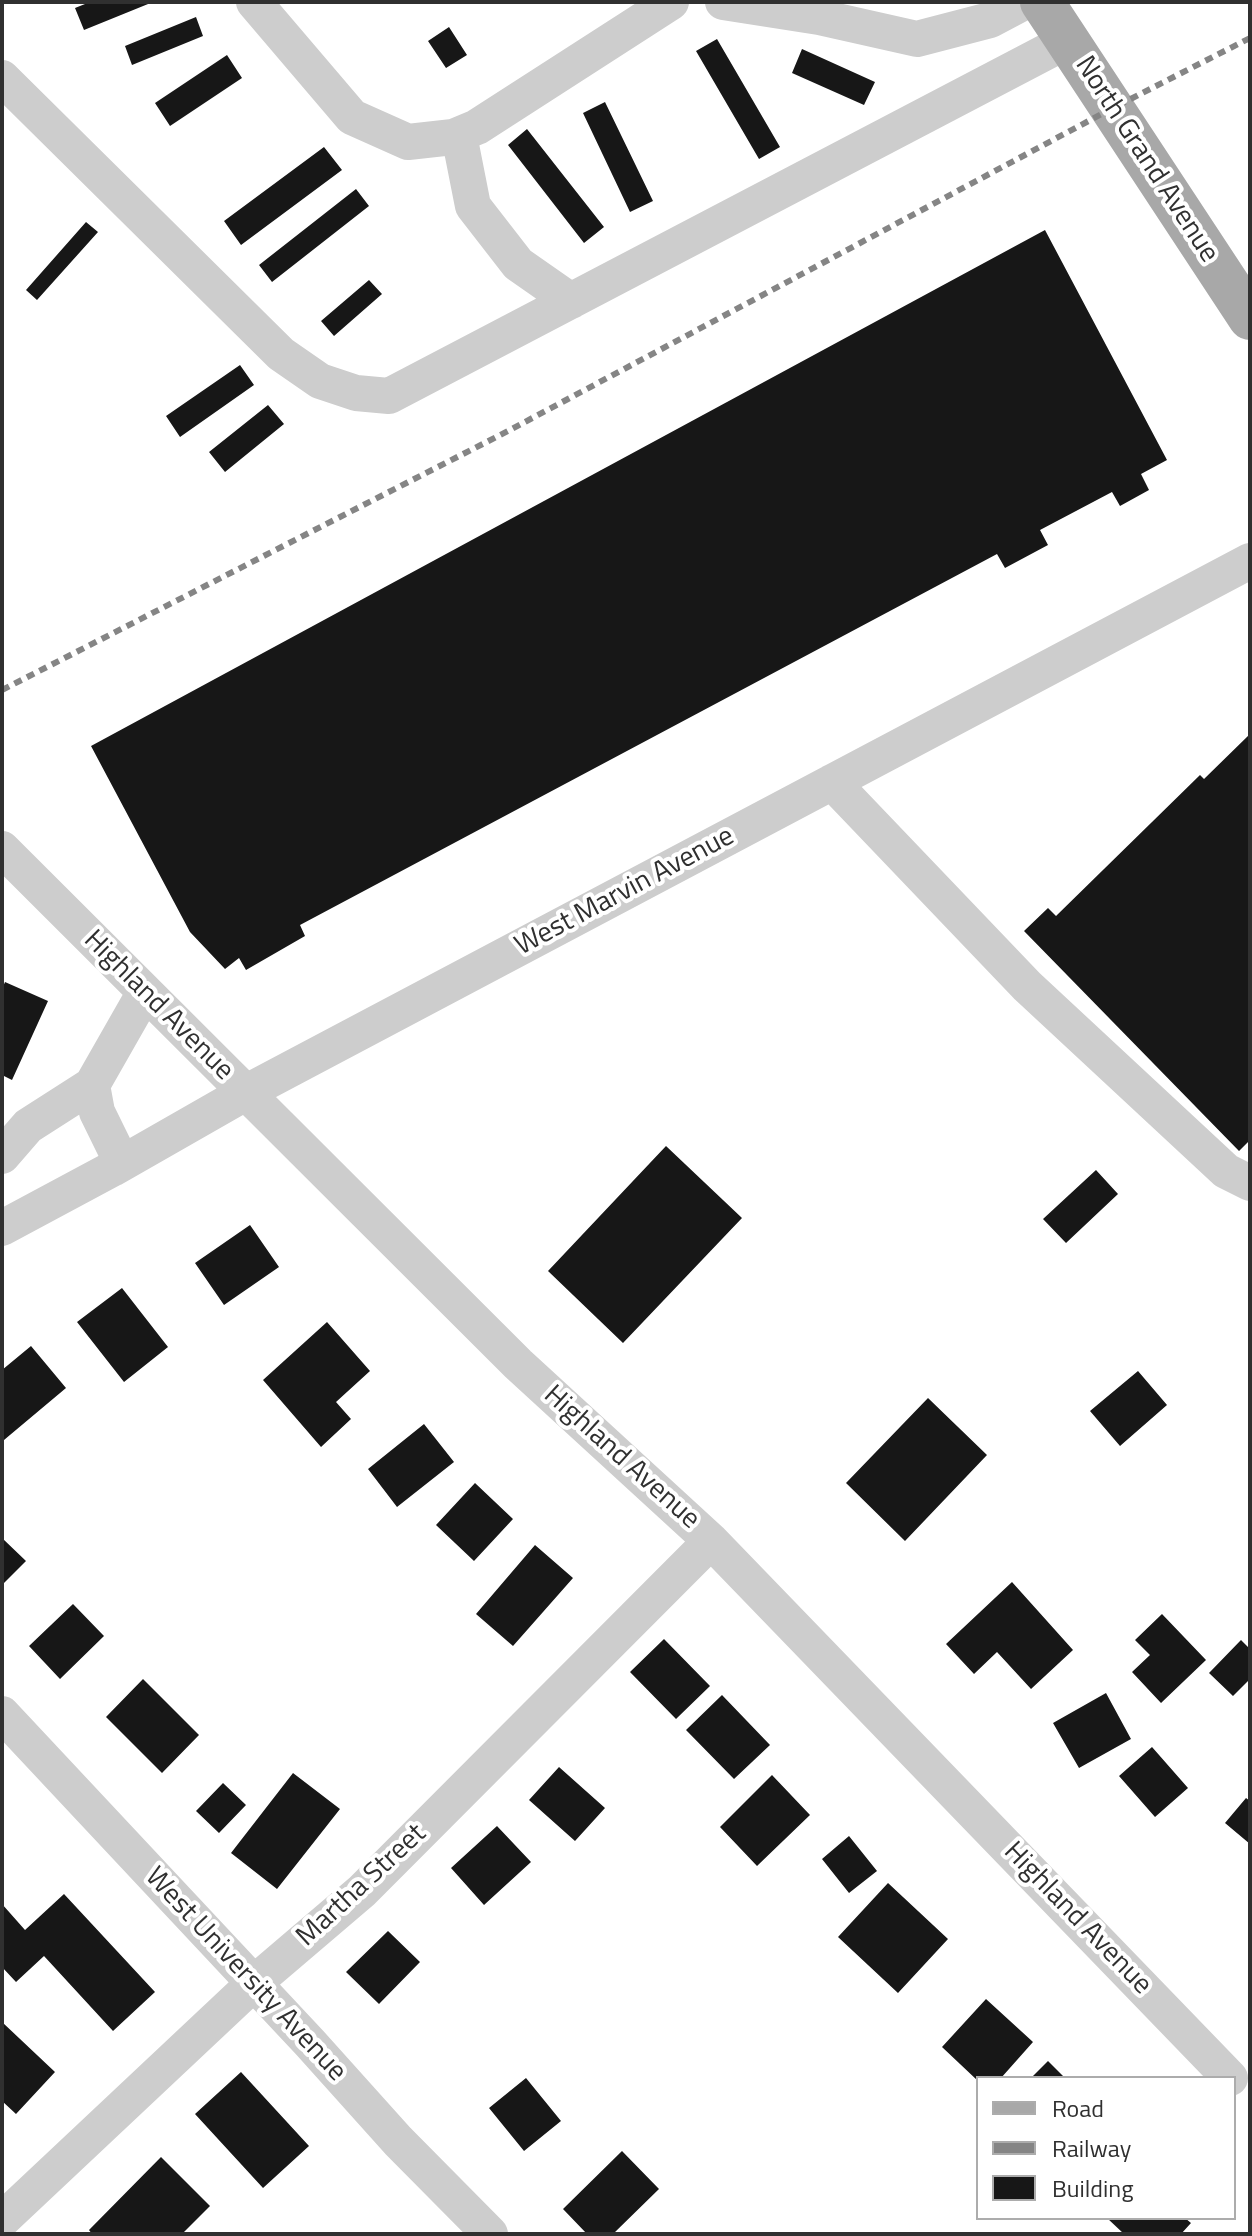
<!DOCTYPE html>
<style>
body{margin:0}
#map{position:relative;width:1252px;height:2236px;overflow:hidden;background:#fff;font-family:"Titillium Web",sans-serif}
canvas{display:block}
.frame{position:absolute;inset:0;border:4px solid #303030;pointer-events:none}
.legend{position:absolute;left:976px;top:2076px;width:260px;height:144px;box-sizing:border-box;background:#fff;border:2px solid #acacac;margin:0;padding:10px 14px;list-style:none;font-size:24px;color:#303030}
.legend li{display:flex;align-items:center;gap:16px;height:40px}
.legend b{width:40px;border:2px solid #acacac}
</style>
<div id="map">
<canvas width="1252" height="2236"></canvas>
<div class="frame"></div>
<ul class="legend">
<li><b style="height:10px;background:#a8a8a8"></b>Road</li>
<li><b style="height:10px;background:#858585"></b>Railway</li>
<li><b style="height:22px;background:#171717"></b>Building</li>
</ul>
</div>
<script>
const context = document.querySelector('canvas').getContext('2d');
context.lineJoin = 'round';
function paint(path, color) { context.fillStyle = color; context.fill(path, 'evenodd'); }
const poly = rows => new Path2D(rows.map(r => 'M' + r).join(''));
function trace(path, color, width, dash) { context.strokeStyle = color; context.lineWidth = width; context.lineCap = dash ? 'butt' : 'round'; context.setLineDash(dash || []); context.stroke(path); }
function write(font, color, halo, rows, align = 'center') {
  context.font = font + ' "Titillium Web",sans-serif'; context.lineWidth = 8; context.setLineDash([]); context.textBaseline = 'middle'; context.strokeStyle = halo; context.fillStyle = color; for (const [text, x, y, turn = 0] of rows) {
    context.save(); context.translate(x, y); context.rotate((+turn || 0) * Math.PI / 180); context.textAlign = isNaN(turn) ? turn : align; if (halo) context.strokeText(text, 0, 0); context.fillText(text, 0, 0); context.restore();
  }
}
paint(poly([
 [90,2,153,2,84,30,75,8],
 [196,17,203,36,132,65,125,46],
 [449,27,467,55,446,68,428,41],
 [717,39,780,147,759,159,696,51],
 [802,49,875,82,864,105,792,73],
 [227,55,242,78,170,126,155,103],
 [605,102,653,201,630,212,583,113],
 [527,129,604,227,584,243,508,145],
 [324,147,342,170,241,245,224,221],
 [356,189,369,206,272,282,259,265],
 [86,222,98,232,37,300,26,290],
 [1045,230,1167,460,1141,474,1149,490,1120,506,1112,492,1040,530,1048,545,1005,568,997,554,300,925,305,936,246,970,239,958,225,969,190,932,91,746],
 [369,280,382,294,334,336,321,321],
 [240,365,254,385,180,437,166,416],
 [268,405,284,424,225,472,209,452],
 [1250,734,1250,1140,1239,1151,1024,931,1048,908,1056,916,1200,775,1204,779],
 [5,982,48,1001,12,1080,2,1075,2,989],
 [666,1146,742,1218,623,1343,548,1271],
 [1096,1170,1118,1194,1066,1243,1043,1219],
 [250,1225,279,1267,224,1305,195,1263],
 [122,1288,168,1347,124,1382,77,1322],
 [327,1322,370,1371,336,1402,351,1419,321,1447,263,1380],
 [31,1346,66,1388,4,1440,2,1370],
 [1138,1371,1167,1405,1120,1446,1090,1411],
 [928,1398,987,1455,905,1541,846,1483],
 [424,1424,454,1462,397,1507,368,1469],
 [475,1483,513,1519,474,1561,436,1525],
 [2,1538,26,1561,2,1585],
 [535,1545,573,1578,513,1646,476,1614],
 [1012,1582,1073,1650,1031,1689,997,1652,974,1674,946,1644],
 [73,1604,104,1636,60,1679,29,1646],
 [1162,1614,1206,1660,1161,1703,1132,1672,1150,1655,1135,1640],
 [664,1639,710,1686,676,1719,630,1672],
 [1241,1640,1250,1649,1250,1679,1233,1696,1209,1673],
 [143,1679,199,1735,162,1773,106,1717],
 [1106,1693,1131,1739,1079,1768,1053,1723],
 [722,1695,770,1745,734,1779,686,1730],
 [1152,1747,1188,1788,1155,1817,1119,1776],
 [559,1767,605,1808,575,1841,529,1800],
 [293,1773,340,1809,277,1889,231,1853],
 [772,1775,810,1815,757,1866,720,1827],
 [223,1783,246,1805,219,1833,196,1811],
 [1246,1798,1250,1801,1250,1844,1225,1823],
 [497,1826,531,1862,484,1905,451,1868],
 [849,1836,877,1871,849,1893,822,1859],
 [888,1883,948,1939,898,1993,838,1937],
 [64,1894,155,1992,113,2031,44,1956,16,1982,2,1967,2,1904,25,1930],
 [388,1931,420,1962,379,2004,346,1972],
 [986,1999,1033,2042,1001,2078,978,2078,978,2081,942,2047],
 [2,2022,55,2072,16,2114,2,2101],
 [1048,2061,1065,2078,1031,2078],
 [241,2072,309,2146,263,2188,195,2114],
 [526,2078,561,2121,524,2151,489,2108],
 [622,2151,659,2189,613,2234,587,2234,563,2209],
 [161,2157,210,2206,182,2234,92,2234,89,2230],
 [1107,2218,1185,2218,1191,2223,1181,2234,1124,2234]
]), '#171717');
trace(poly([
 [254,2,352,117,408,142,453,137,477,127,671,2],
 [723,2,819,17,917,39,990,20,1024,2],
 [2,78,281,354,320,381,356,393,389,396,1067,41],
 [459,135,473,206,518,264,571,301],
 [832,782,1027,986,1226,1171,1250,1183],
 [2,849,518,1364,711,1541,1230,2078],
 [2,1156,28,1126,92,1085],
 [122,1163,97,1112,92,1085,145,992],
 [2,1228,112,1169,245,1093,1250,561],
 [2,1714,310,2043,398,2141,490,2234],
 [2,2220,253,1984,362,1891,711,1541]
]), '#cdcdcd', 36);
trace(poly([
 [1042,2,1250,318]
]), '#a8a8a8', 44);
trace(poly([
 [2,690,508,431,1111,109,1250,38]
]), '#858585', 6, [8, 6]);
write('28px', '#303030', '#fff', [
 ["North Grand Avenue",1146,160,57],
 ["West Marvin Avenue",625,892,-28],
 ["Highland Avenue",158,1006,45],
 ["Highland Avenue",621,1458,42],
 ["Martha Street",362,1886,-43],
 ["Highland Avenue",1077,1919,46],
 ["West University Avenue",245,1975,47]
]);
</script>
